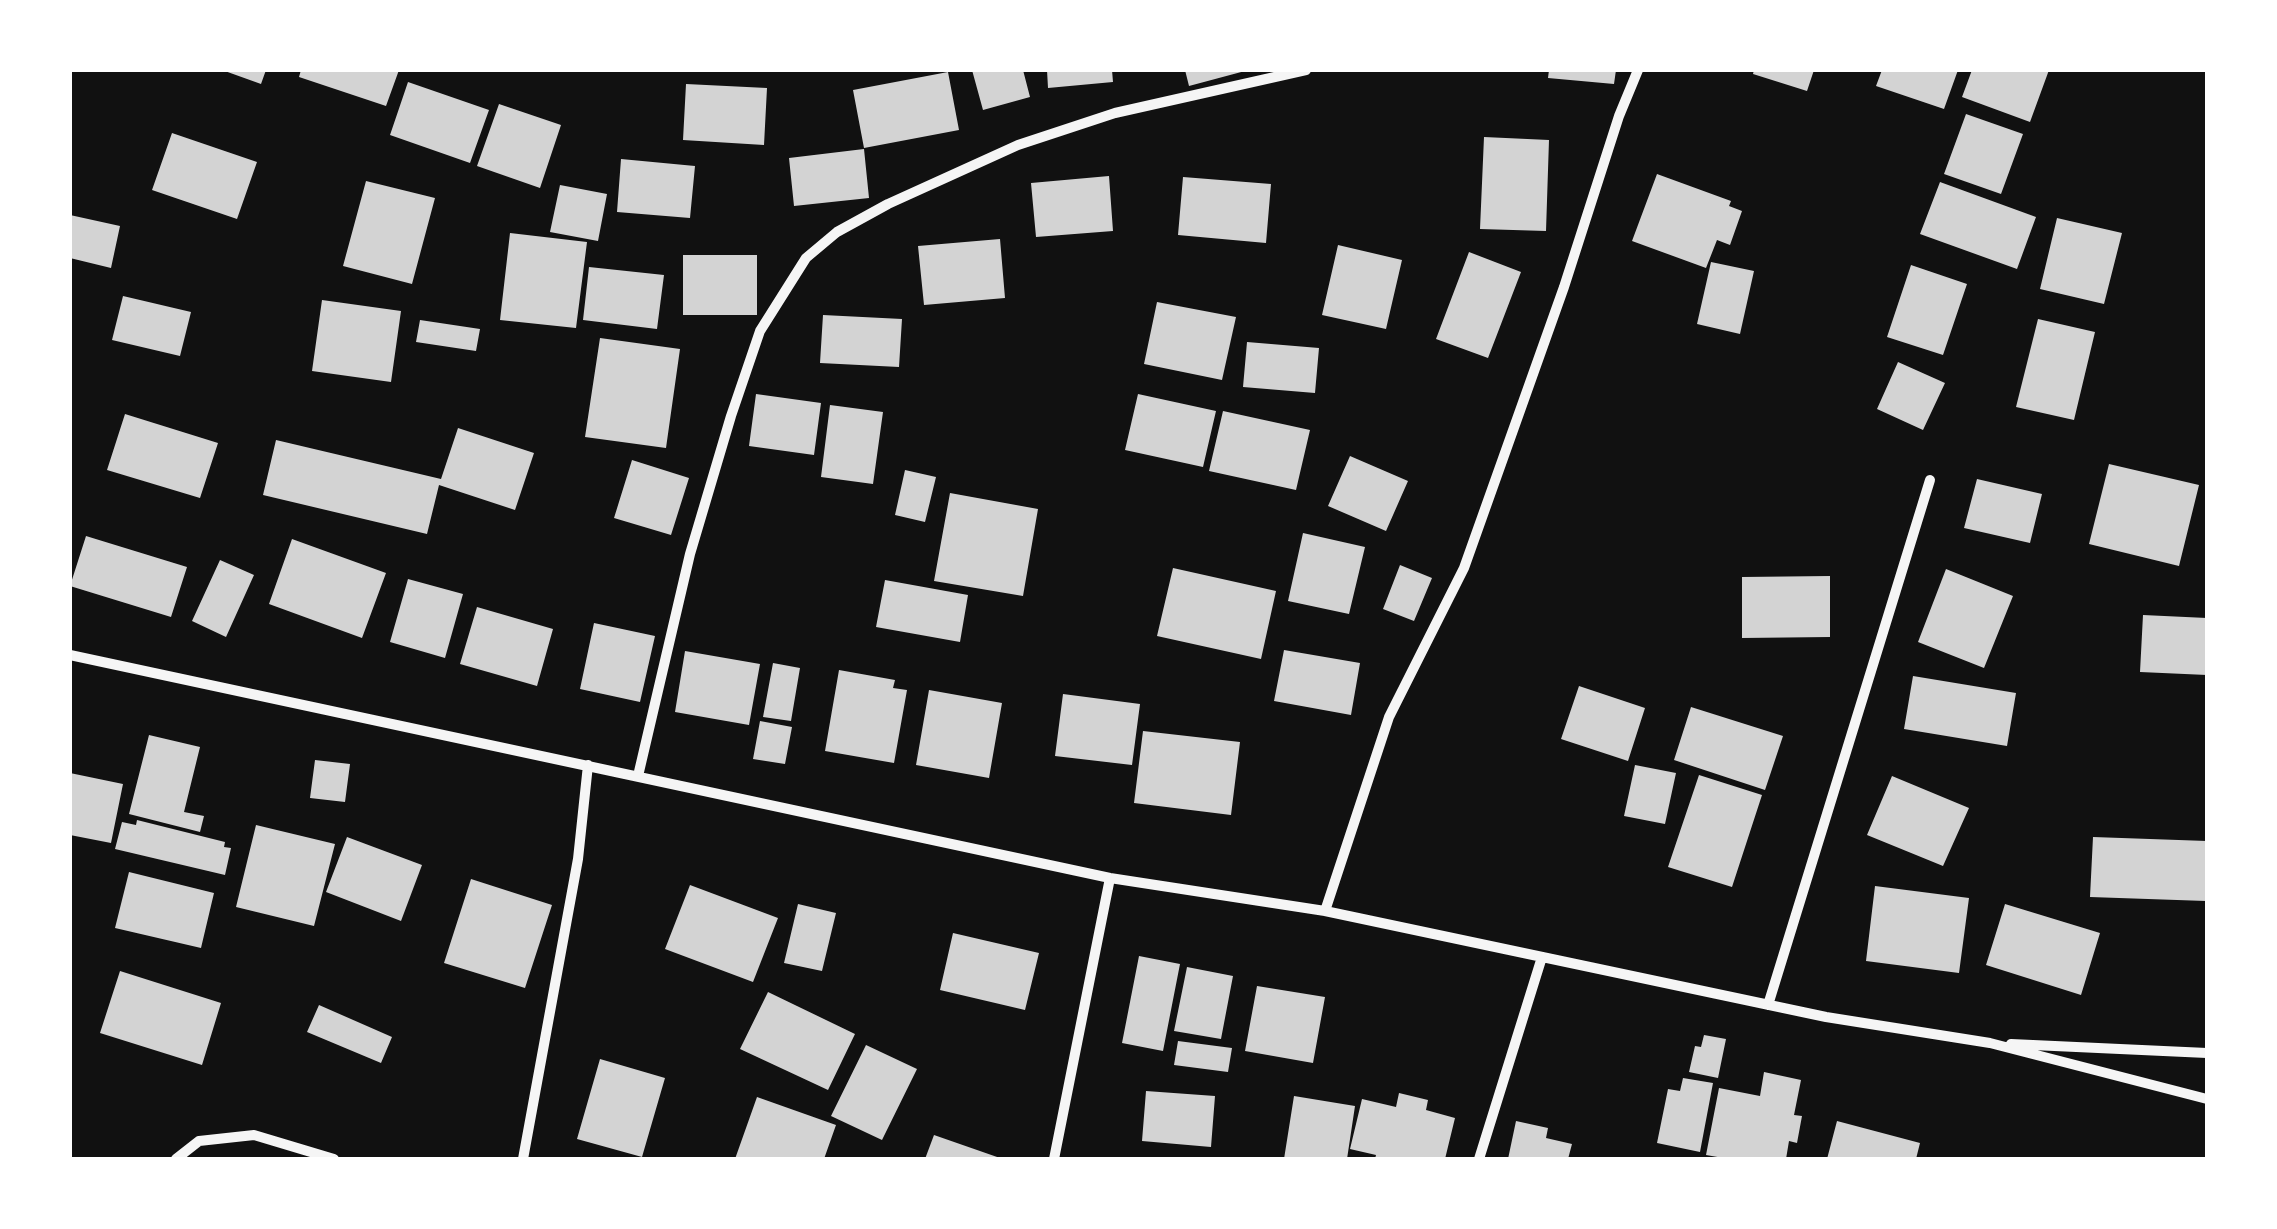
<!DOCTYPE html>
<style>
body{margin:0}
#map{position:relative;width:2277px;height:1229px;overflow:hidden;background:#111;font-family:Ubuntu,sans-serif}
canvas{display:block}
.frame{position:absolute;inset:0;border:72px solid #fff;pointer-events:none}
</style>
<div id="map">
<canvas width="2277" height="1229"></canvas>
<div class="frame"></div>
</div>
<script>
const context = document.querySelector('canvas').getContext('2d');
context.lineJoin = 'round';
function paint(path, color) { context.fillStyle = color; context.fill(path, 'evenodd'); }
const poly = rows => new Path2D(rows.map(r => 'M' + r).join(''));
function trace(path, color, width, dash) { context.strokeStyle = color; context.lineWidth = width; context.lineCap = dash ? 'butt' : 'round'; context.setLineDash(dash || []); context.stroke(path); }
paint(poly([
 [222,70,266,70,261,84],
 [301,70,399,70,386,106,299,77],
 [972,70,1023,70,1030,97,983,110],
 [1047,70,1112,70,1113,82,1048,88],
 [1185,70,1245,70,1245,71,1189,86],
 [1549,70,1616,70,1614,84,1548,78],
 [1754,70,1814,70,1807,91,1753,74],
 [1882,70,1958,70,1944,109,1876,86],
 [1972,70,2049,70,2030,122,1962,97],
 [948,72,959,130,864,148,853,90],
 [408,82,489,110,470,163,390,135],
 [686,84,767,88,764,145,683,140],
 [499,104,561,125,540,188,477,166],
 [1966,114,2023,134,2001,194,1944,174],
 [172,133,257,162,237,219,152,190],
 [1484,137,1549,140,1546,231,1480,229],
 [864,149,869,198,794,206,789,158],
 [621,159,695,166,690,218,617,212],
 [1657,174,1731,201,1729,206,1742,211,1730,245,1717,240,1706,268,1632,241],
 [1109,176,1113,231,1036,237,1031,183],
 [1183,177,1271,184,1266,243,1178,235],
 [366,181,435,198,412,284,343,266],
 [1940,182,2036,217,2017,269,1920,234],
 [560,185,607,194,598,241,550,232],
 [70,215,120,226,111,268,70,258],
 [2057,218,2122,233,2104,304,2040,289],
 [510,233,587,242,576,328,500,320],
 [1000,239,1005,298,924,305,918,246],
 [1338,245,1402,260,1386,329,1322,315],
 [1469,252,1521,272,1488,358,1436,339],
 [683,255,757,255,757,315,683,315],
 [1711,262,1754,271,1740,334,1697,324],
 [1911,265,1967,284,1943,355,1887,337],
 [589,267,664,275,657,329,583,320],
 [123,296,191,312,180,356,112,340],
 [322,300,401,311,391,382,312,371],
 [1157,302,1236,317,1222,380,1144,364],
 [823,315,902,319,899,367,820,363],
 [2038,319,2095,332,2074,420,2016,407],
 [420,320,480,329,476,351,416,342],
 [600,338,680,349,666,448,585,437],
 [1247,342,1319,348,1315,393,1243,387],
 [1898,362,1945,383,1923,430,1877,409],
 [756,394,821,403,814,455,749,446],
 [1138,394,1216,411,1203,467,1125,450],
 [830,405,883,412,873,484,821,477],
 [1223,411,1310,430,1296,490,1209,471],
 [125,414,218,443,200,498,107,470],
 [458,428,534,453,515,510,439,485,427,534,263,495,276,440,441,479],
 [1350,456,1408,481,1386,531,1328,506],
 [632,460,689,478,671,535,614,518],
 [2109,464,2199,485,2179,566,2089,544],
 [905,470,936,477,925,522,895,515],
 [1977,479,2042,494,2030,543,1964,528],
 [950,493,1038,509,1023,596,934,581],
 [1303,533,1365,547,1349,614,1288,601],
 [86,536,187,567,171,617,70,586],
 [292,539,386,573,362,638,269,604],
 [220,560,254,575,226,637,192,621],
 [1400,565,1432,578,1414,621,1383,609],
 [1173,568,1276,591,1261,659,1157,636],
 [1946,569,2013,596,1984,668,1918,642],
 [1830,576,1830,637,1742,638,1742,577],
 [408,579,463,594,445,658,390,642],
 [885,580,968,595,960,642,876,627],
 [477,607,553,629,537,686,460,664],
 [2143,615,2207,618,2207,675,2140,672],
 [594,623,655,636,640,702,580,689],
 [1284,650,1360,663,1351,715,1274,701],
 [685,651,760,664,749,725,675,712],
 [773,663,800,668,791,721,763,717],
 [839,670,895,680,893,688,907,690,894,763,825,751],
 [1913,676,2016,693,2007,746,1904,729],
 [1579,686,1645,708,1628,761,1561,739],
 [929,690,1002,703,989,778,916,765],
 [1063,694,1140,704,1132,765,1055,756],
 [1691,707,1783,736,1765,790,1674,760],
 [760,721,792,727,785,764,753,759],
 [1143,731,1240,742,1231,815,1134,803],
 [149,735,200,747,184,812,204,816,200,832,129,814],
 [315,760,350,764,345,802,310,798],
 [1635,765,1676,773,1665,824,1624,816],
 [70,773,123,784,111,843,70,835],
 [1699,775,1762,795,1732,887,1668,867],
 [1892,776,1969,808,1943,866,1867,835],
 [137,820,225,842,224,847,231,848,225,875,115,849,122,822,136,825],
 [256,825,335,844,314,926,236,907],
 [347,837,422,865,401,921,326,892],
 [2093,837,2207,841,2206,901,2090,897],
 [129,872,214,893,201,948,115,928],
 [471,879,552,905,525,988,444,963],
 [690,885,778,918,753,982,665,949],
 [1875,886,1969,898,1959,973,1866,961],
 [798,904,836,913,822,971,784,963],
 [2005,904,2100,933,2081,995,1986,965],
 [953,933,1039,953,1025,1010,940,990],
 [1139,956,1180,964,1163,1051,1122,1043],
 [1187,967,1233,976,1221,1039,1174,1031],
 [120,971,221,1003,202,1065,100,1033],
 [1257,986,1325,997,1313,1063,1245,1051],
 [768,992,855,1034,828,1090,740,1049],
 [319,1005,392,1037,381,1063,307,1032],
 [1704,1035,1726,1039,1718,1078,1689,1072,1695,1046,1701,1047],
 [1178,1041,1232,1048,1228,1072,1174,1065],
 [866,1045,917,1069,882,1140,831,1116],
 [600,1059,665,1078,642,1157,577,1139],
 [1764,1072,1801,1080,1794,1115,1802,1116,1797,1143,1789,1141,1786,1159,1729,1159,1706,1155,1719,1088,1760,1096],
 [1683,1078,1713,1083,1700,1152,1657,1143,1668,1089,1680,1091],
 [1146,1091,1215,1096,1211,1147,1142,1141],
 [1399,1093,1428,1100,1426,1110,1455,1118,1445,1159,1375,1159,1376,1155,1350,1149,1362,1099,1396,1107],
 [1294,1096,1355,1106,1347,1159,1284,1159],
 [757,1097,836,1125,824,1159,735,1159],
 [1516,1121,1548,1128,1546,1138,1572,1144,1568,1159,1508,1159],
 [1837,1121,1920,1143,1916,1159,1827,1159],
 [934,1135,1000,1158,1000,1159,925,1159]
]), '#d3d3d3');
trace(poly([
 [70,655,1110,878,1325,911,1826,1017,1990,1043,2207,1099],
 [638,776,690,554,731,416,760,331,806,258,837,232,888,204,1018,145,1115,113,1306,70],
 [1325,911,1389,717,1464,568,1564,287,1619,116,1638,70],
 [1768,1005,1930,480],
 [2011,1044,2207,1053],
 [176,1159,199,1141,254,1135,334,1159],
 [523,1159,578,859,588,765],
 [1054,1159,1110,878],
 [1479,1159,1542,957]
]), '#f5f5f5', 10);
</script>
